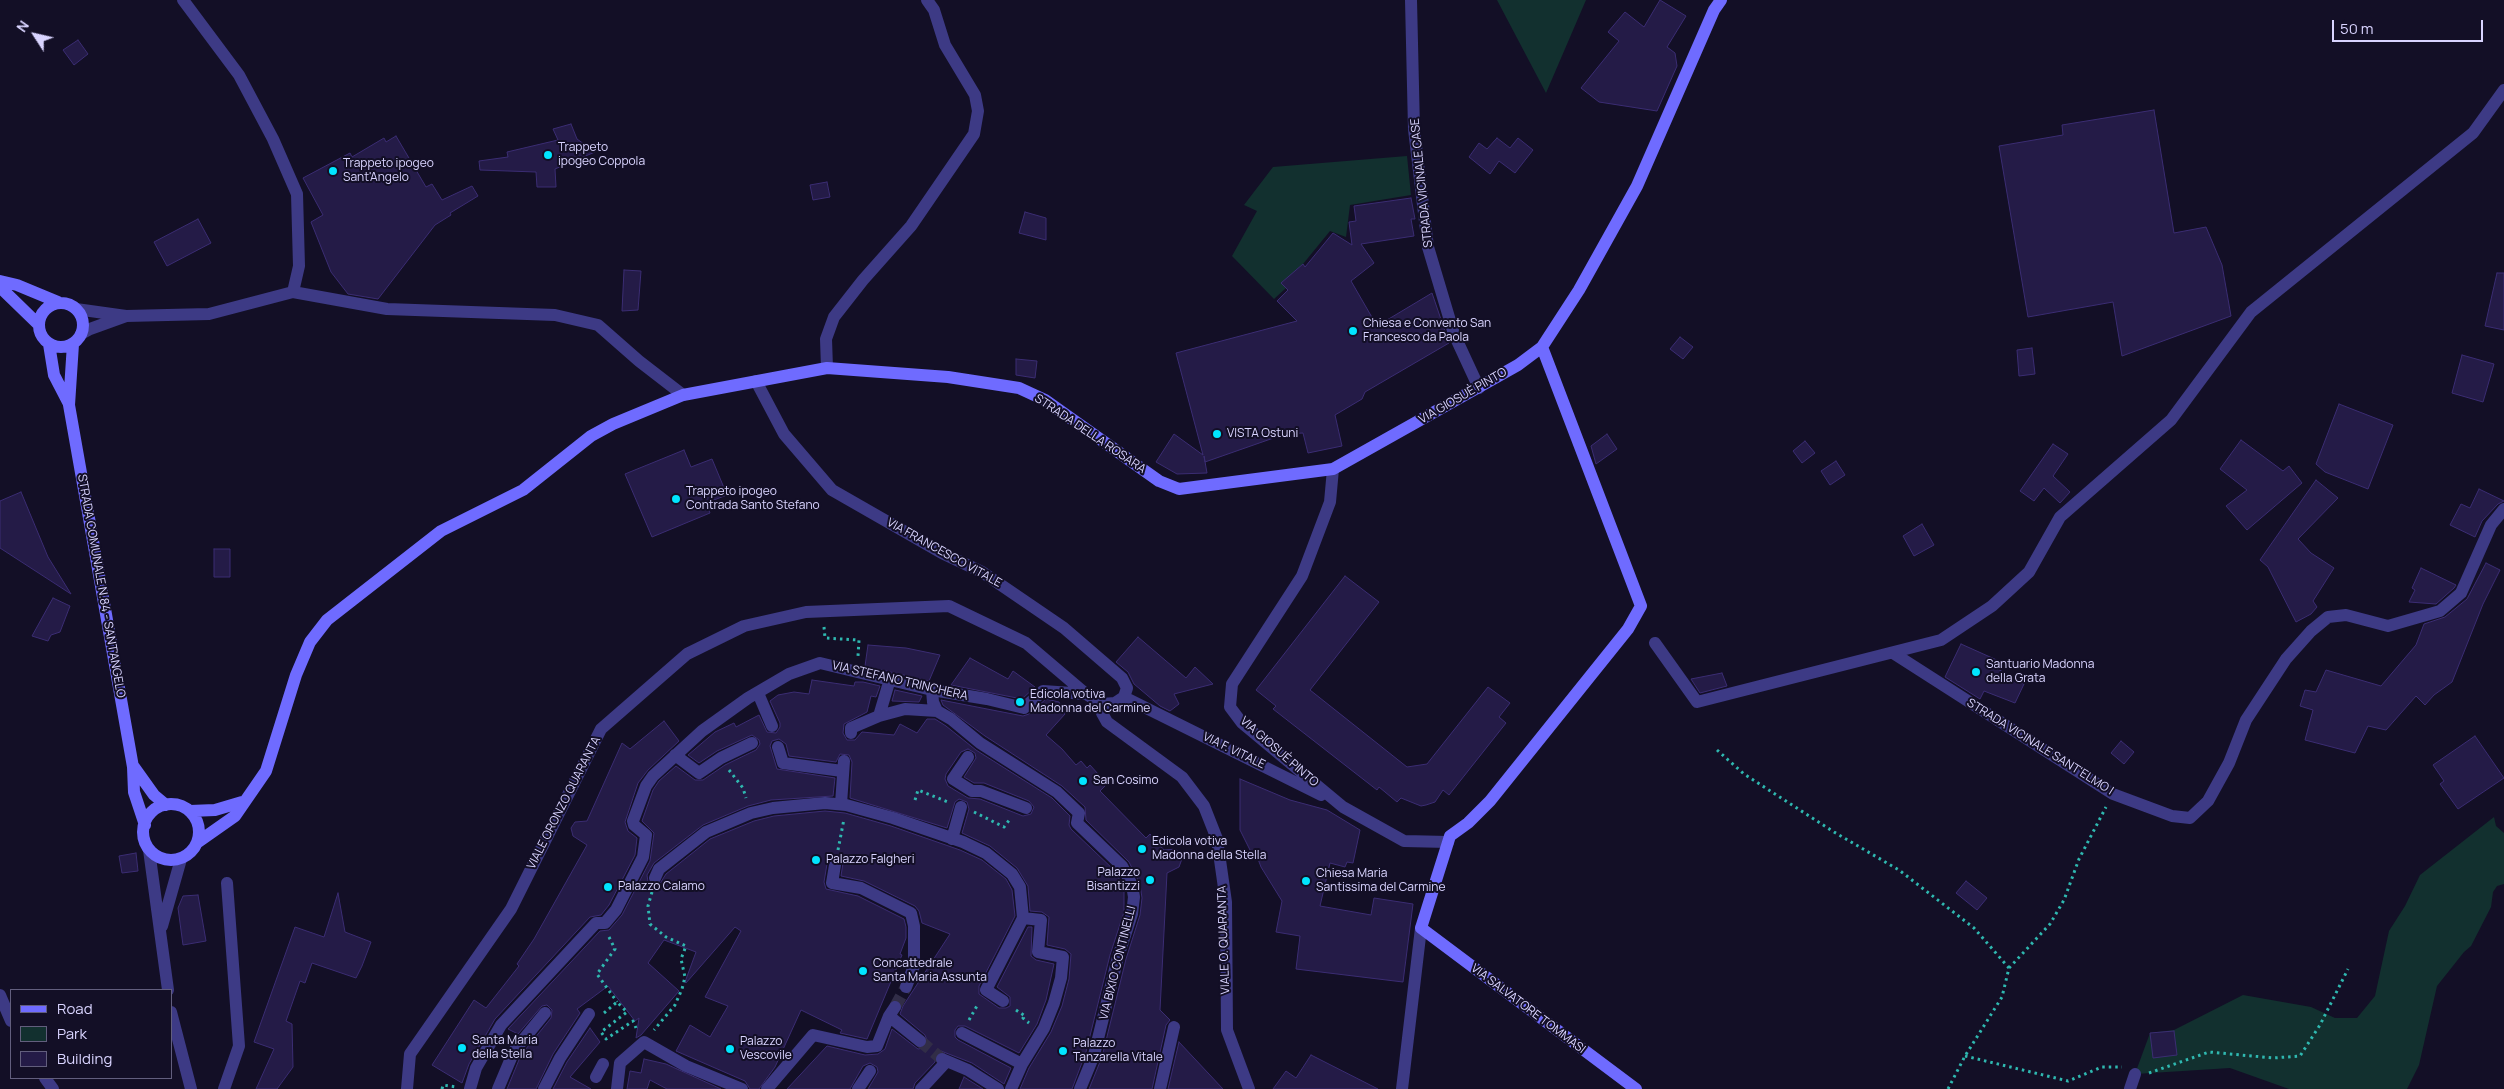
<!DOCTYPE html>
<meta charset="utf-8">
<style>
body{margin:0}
#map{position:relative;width:2504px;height:1089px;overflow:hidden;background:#130f26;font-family:Manrope,sans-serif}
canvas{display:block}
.legend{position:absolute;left:10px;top:989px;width:162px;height:90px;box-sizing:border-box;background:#130f26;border:1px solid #625e7d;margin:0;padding:6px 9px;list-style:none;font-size:15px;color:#d9d4ff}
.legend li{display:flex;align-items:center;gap:10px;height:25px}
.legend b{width:25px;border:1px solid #625e7d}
.north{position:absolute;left:10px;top:10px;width:50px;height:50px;-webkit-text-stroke:4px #130f26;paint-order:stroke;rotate:305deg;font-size:14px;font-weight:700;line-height:20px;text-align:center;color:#d9d4ff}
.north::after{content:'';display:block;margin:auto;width:18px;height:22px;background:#d9d4ff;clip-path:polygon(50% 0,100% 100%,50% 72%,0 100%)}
.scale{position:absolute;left:2332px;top:20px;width:151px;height:22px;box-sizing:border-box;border:2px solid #d9d4ff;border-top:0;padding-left:6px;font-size:15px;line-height:18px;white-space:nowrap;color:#d9d4ff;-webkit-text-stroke:4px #130f26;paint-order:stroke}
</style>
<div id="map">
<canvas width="2504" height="1089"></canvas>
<ul class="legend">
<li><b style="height:6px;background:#6f6bff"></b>Road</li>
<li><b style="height:14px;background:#12302f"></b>Park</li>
<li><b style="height:14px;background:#241b47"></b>Building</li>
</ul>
<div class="north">N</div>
<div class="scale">50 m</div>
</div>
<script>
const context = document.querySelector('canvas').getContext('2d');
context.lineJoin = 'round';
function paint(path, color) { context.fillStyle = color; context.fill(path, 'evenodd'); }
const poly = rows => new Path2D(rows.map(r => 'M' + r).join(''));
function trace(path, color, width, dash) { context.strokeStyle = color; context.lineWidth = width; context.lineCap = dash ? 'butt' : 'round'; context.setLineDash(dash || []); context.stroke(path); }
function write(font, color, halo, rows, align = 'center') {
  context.font = font + ' Manrope,sans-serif'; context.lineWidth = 4; context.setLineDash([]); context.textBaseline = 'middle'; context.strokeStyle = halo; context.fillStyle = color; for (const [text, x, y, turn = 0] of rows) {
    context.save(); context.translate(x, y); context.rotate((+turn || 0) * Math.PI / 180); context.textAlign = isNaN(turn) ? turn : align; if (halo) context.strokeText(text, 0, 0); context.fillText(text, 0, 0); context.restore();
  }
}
paint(poly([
 [1497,0,1586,0,1546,93],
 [1407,156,1411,195,1350,205,1346,237,1330,231,1303,264,1282,283,1286,288,1274,299,1232,256,1257,211,1244,205,1273,167],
 [2494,817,2496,826,2504,833,2504,884,2497,886,2493,892,2491,907,2471,946,2464,952,2437,986,2419,1065,2407,1089,2289,1089,2230,1068,2135,1074,2150,1033,2174,1030,2243,995,2311,1007,2335,1018,2357,1018,2375,996,2389,931,2405,906,2420,875]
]), '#12302f');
const building = poly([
 [1660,0,1686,16,1667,47,1675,53,1677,66,1657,111,1599,102,1581,88,1619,41,1608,32,1625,12,1644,27,1660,0],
 [78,40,88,54,74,65,63,50,78,40],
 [2154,110,2174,233,2206,227,2222,265,2231,316,2122,356,2113,302,2028,317,1999,146,2063,135,2062,125,2154,110],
 [571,124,577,139,595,152,555,169,556,187,537,187,536,172,480,170,479,161,508,157,507,152,558,140,553,129,571,124],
 [396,136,426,187,432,184,442,200,472,186,478,196,450,213,451,215,435,225,378,299,348,294,331,272,311,222,323,215,303,178,350,153,352,157,384,138,386,142,396,136],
 [1497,138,1510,148,1518,138,1533,150,1515,173,1499,161,1490,174,1469,157,1479,143,1487,149,1497,138],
 [827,182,830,197,813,200,810,185,827,182],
 [1411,198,1415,219,1411,219,1414,236,1361,244,1374,263,1351,281,1377,326,1432,293,1449,343,1365,392,1362,399,1335,415,1342,446,1308,453,1303,433,1285,434,1205,462,1204,456,1207,473,1177,474,1156,462,1174,434,1203,455,1176,353,1297,321,1277,301,1288,290,1281,283,1303,264,1305,267,1333,233,1352,245,1349,222,1356,221,1354,206,1411,198],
 [1025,212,1046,218,1046,240,1019,233,1025,212],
 [198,219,211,243,167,266,154,242,198,219],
 [624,270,641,271,638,310,622,311,624,270],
 [2497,273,2504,273,2504,330,2485,326,2497,273],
 [1680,337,1693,347,1683,359,1670,349,1680,337],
 [2032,348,2035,374,2019,376,2017,350,2032,348],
 [2462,355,2494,364,2483,402,2452,393,2462,355],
 [1016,359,1037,361,1035,378,1016,375,1016,359],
 [2339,404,2393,425,2368,489,2325,472,2316,464,2339,404],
 [1607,434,1617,449,1596,464,1591,446,1607,434],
 [2241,440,2283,471,2289,466,2302,483,2247,530,2226,506,2247,490,2220,469,2241,440],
 [1805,441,1815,453,1802,463,1793,451,1805,441],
 [2053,444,2068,454,2053,476,2070,492,2060,503,2044,488,2034,501,2020,491,2053,444],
 [684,450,691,467,712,459,727,495,706,503,710,513,652,537,625,474,684,450],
 [1836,461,1845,475,1830,485,1821,471,1836,461],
 [2316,480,2338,498,2298,539,2311,553,2334,568,2313,601,2317,607,2311,614,2296,622,2268,567,2260,560,2316,480],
 [2479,489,2504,501,2498,504,2482,521,2475,537,2450,525,2461,504,2470,508,2479,489],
 [21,492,48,557,71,594,0,548,0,501,21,492],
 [1922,524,1934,545,1914,556,1903,536,1922,524],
 [214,549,230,549,230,577,214,577,214,549],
 [2486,563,2500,570,2483,604,2452,682,2434,695,2425,705,2416,696,2386,730,2368,726,2355,753,2305,740,2313,710,2300,706,2305,690,2316,692,2326,670,2381,686,2416,645,2424,624,2445,617,2467,599,2486,563],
 [2421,568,2456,585,2454,588,2436,604,2409,602,2415,590,2412,588,2421,568],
 [1345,576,1379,602,1310,690,1407,767,1427,764,1488,687,1510,703,1499,717,1506,723,1449,795,1443,790,1435,802,1426,805,1421,806,1401,798,1397,802,1379,787,1377,790,1273,709,1276,706,1256,690,1345,576],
 [53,598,70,606,60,632,51,635,48,641,32,636,53,598],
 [1138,637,1186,678,1195,667,1213,684,1174,694,1179,704,1170,711,1160,706,1134,684,1128,672,1116,662,1138,637],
 [1961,644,1999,661,1996,668,2024,684,2015,703,1984,691,1980,699,1945,677,1961,644],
 [868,645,906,648,940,655,929,681,865,666,868,645],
 [970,658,1008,679,1013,671,1035,687,1022,699,951,685,970,658],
 [1722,673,1727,686,1700,693,1691,679,1722,673],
 [812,680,854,686,855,682,863,682,880,686,876,697,871,696,867,712,844,724,843,733,847,740,855,740,862,732,894,735,900,724,917,733,927,719,935,719,946,726,976,750,1052,798,1070,816,1069,825,1071,829,1115,871,1124,888,1124,912,1110,955,1086,1052,1072,1089,1020,1089,1029,1068,1051,1032,1062,1006,1069,979,1071,954,1065,949,1047,945,1049,917,1042,912,1030,911,1028,886,1017,868,990,846,962,833,969,809,967,802,959,799,955,802,947,828,850,798,852,762,849,755,840,754,836,762,789,756,786,744,779,739,772,741,770,746,777,769,835,778,833,796,771,800,748,806,703,825,654,863,647,875,648,882,652,886,659,885,666,874,710,839,754,821,774,816,825,811,845,813,891,826,960,850,982,860,1006,879,1012,890,1015,916,979,986,979,994,999,1008,1006,1008,1010,1006,1010,997,997,987,1028,927,1032,927,1031,956,1036,960,1054,964,1046,1000,1037,1024,1019,1053,965,1026,958,1026,955,1030,955,1037,958,1040,1011,1068,1004,1084,972,1063,941,1051,935,1055,935,1062,915,1083,913,1089,868,1089,878,1072,877,1067,870,1063,863,1066,850,1089,787,1089,827,1046,865,1055,878,1054,885,1049,892,1029,918,1049,923,1048,928,1043,925,1035,900,1014,903,1006,950,934,922,923,919,911,915,906,864,881,841,876,843,863,836,857,829,860,827,864,824,882,826,889,858,896,904,919,906,927,906,938,900,954,902,955,867,1039,840,1033,842,1030,801,1010,775,1067,759,1089,750,1089,745,1081,676,1051,690,1025,710,1037,728,1006,705,997,741,931,735,927,686,983,685,982,696,952,664,940,648,963,679,991,641,1035,636,1038,639,1018,635,1021,608,986,577,1009,580,1013,553,1054,536,1089,507,1089,521,1055,551,1018,552,1010,547,1005,542,1006,518,1034,508,1029,600,931,609,930,622,915,650,861,654,833,642,821,653,790,659,781,676,766,695,780,703,780,725,765,756,750,760,744,759,740,752,735,717,751,699,763,688,755,715,732,734,723,736,727,759,715,767,732,776,733,780,727,780,723,770,701,778,695,794,692,809,694,812,680],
 [968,749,975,753,976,758,964,777,974,783,984,783,1029,801,1034,807,1031,814,1023,816,980,799,968,798,948,786,945,779,946,774,961,752,968,749],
 [895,690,922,696,919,702,892,701,895,690],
 [1046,699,1059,702,1065,714,1046,735,1062,749,1076,765,1081,761,1087,768,1090,765,1107,784,1100,791,1146,838,1150,834,1164,850,1176,849,1183,856,1179,867,1167,873,1160,1010,1170,1020,1166,1025,1152,1089,1089,1089,1102,1057,1126,959,1140,915,1142,898,1140,884,1129,862,1086,820,1085,807,1062,786,985,736,943,705,941,700,1023,716,1029,714,1046,699],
 [664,721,679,741,648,770,638,783,625,822,628,831,637,838,635,855,609,905,601,915,590,917,495,1019,469,1064,462,1083,432,1065,474,1000,486,1008,519,966,517,964,534,939,587,845,573,836,571,828,575,822,587,821,622,743,630,749,664,721],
 [2475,736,2504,778,2458,809,2440,784,2444,781,2433,765,2475,736],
 [2121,741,2134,752,2124,764,2111,753,2121,741],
 [1240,779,1290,800,1327,810,1360,830,1353,863,1347,862,1345,867,1330,863,1320,906,1371,915,1374,898,1413,904,1403,982,1296,969,1300,936,1276,932,1282,901,1261,867,1255,851,1251,852,1240,830,1240,779],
 [136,853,138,871,122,873,119,856,136,853],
 [1966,881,1987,898,1977,910,1956,893,1966,881],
 [338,893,345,932,371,942,362,966,356,978,312,963,305,983,300,981,286,1021,292,1024,293,1067,277,1089,256,1089,274,1049,254,1042,295,927,324,937,338,893],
 [198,895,206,941,183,945,178,908,183,896,198,895],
 [590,1028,600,1042,570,1077,591,1089,553,1089,567,1062,590,1028],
 [2174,1031,2177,1055,2153,1058,2150,1033,2174,1031],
 [1179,1042,1223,1089,1168,1089,1179,1042],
 [1311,1055,1378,1089,1273,1089,1286,1071,1296,1078,1311,1055],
 [644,1059,666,1064,721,1089,667,1089,650,1080,647,1089,627,1089,630,1071,641,1073,644,1059],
 [964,1077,983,1089,959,1089,964,1077]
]);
paint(building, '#241b47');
trace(building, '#3b2d73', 1);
trace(poly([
 [895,1007,906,987],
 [920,1041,942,1059]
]), '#312d47', 12, [12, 6]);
trace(poly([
 [824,627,825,638,859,640,858,656],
 [1717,750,1744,774,1834,832,1899,870,1974,928,2009,968,2002,997,1965,1056,1948,1089],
 [729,770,743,788,746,798],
 [915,800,918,790,948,802],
 [974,812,1004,827,1010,819],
 [838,850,844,819],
 [652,892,648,906,650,924,666,937,686,946,681,959,685,977,682,989,675,1005,654,1030],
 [609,937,615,949,597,974,617,1002],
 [2009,968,2050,924,2064,900,2079,859,2106,807],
 [1016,1010,1025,1016,1023,1018,1029,1023],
 [604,1013,617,1002,627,1012,601,1032,606,1039,633,1021,636,1028],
 [969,1020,978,1004],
 [1965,1056,2068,1081,2102,1067,2122,1067],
 [2149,1073,2209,1052,2273,1058,2300,1056,2320,1025,2348,969],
 [442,1089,443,1085,456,1087]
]), '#2fb8b0', 3, [2.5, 4]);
trace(poly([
 [0,995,11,1021],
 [45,1078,53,1089],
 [224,1089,239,1046,227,883],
 [2130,1089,2135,1074]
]), '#3d3a85', 12);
trace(poly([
 [183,0,239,75,273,139,297,194,299,266,293,292],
 [1411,0,1414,129,1428,247,1454,334,1479,388],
 [76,309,126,316,209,314,293,292,387,309,555,315,598,325,639,361,683,395],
 [81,334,90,329,126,316],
 [827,368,826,339,834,317,863,280,911,226,974,134,978,111,975,95,945,45,934,10,927,0],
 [756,381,784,434,832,490,942,553,982,572,1064,628,1122,678,1127,688,1124,697,1115,703,1102,704],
 [1333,469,1330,502,1302,576,1232,684,1230,707,1242,723,1343,807,1404,841,1448,842],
 [1655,643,1697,702,1941,640,1992,606,2029,572,2060,517,2171,420,2251,312,2473,133,2504,90],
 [1893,653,2113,794,2172,816,2190,818,2208,801,2229,763,2246,720,2286,659,2311,631,2328,617,2346,615,2388,626,2440,611,2461,593,2491,525,2504,509],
 [932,690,933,702,937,711,951,719,980,743,1057,792,1079,813,1077,823,1122,866,1132,885,1134,897,1132,914,1118,957,1094,1055,1080,1089],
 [758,693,772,726],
 [1124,697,1321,795],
 [1102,704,1102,713,1107,722,1182,777,1204,806,1217,839,1226,902,1227,1030,1249,1089],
 [879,716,905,709,937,711],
 [851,733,851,728,879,716,890,679],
 [778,747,783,763,842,771],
 [675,755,699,773,721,758,752,743],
 [968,757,953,779,972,791,981,791,1026,808],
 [841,804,844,761],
 [952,839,961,807],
 [149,850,168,990],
 [835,865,832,883,861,888,911,913,914,926,914,966,906,987],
 [655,878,659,869,706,832,751,813,773,808,825,803,846,805,893,818,963,842,986,853,1012,874,1020,887,1023,918,1041,920,1038,952,1063,957,1061,978,1054,1003,1044,1028,1022,1064,1011,1089],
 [162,926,181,859],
 [1003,1001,986,990,1023,918],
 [171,1012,191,1089],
 [889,1016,920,1041],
 [962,1033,1022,1064],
 [942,1059,968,1070,998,1089],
 [596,1077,603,1064],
 [407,1089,410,1054,511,909,601,729,687,654,744,626,806,612,949,606,1026,643,1086,694,1102,704],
 [470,1089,476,1068,501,1025,596,923,605,923,616,910,643,857,646,835,634,825,633,821,646,786,653,776,702,731,748,698,789,674,820,663,932,690,987,699,1024,708,1043,691,1086,694],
 [498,1089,514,1051,545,1013],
 [544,1089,560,1058,589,1014],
 [617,1089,620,1063,644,1042,686,1066,742,1089],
 [767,1089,813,1035,867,1047,877,1046,889,1016,895,1007],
 [858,1089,870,1071],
 [921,1089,946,1062],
 [1160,1089,1174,1027],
 [1402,1089,1421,928]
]), '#3d3a85', 12);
trace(poly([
 [0,281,17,285,58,302],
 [0,287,39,325],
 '39 325a22 22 0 1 1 44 0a22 22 0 1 1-44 0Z',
 [49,344,54,375,68,402],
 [73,344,69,405,133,767,134,792,145,825],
 [1542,347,1641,606,1628,629,1490,801,1468,823,1450,836,1421,928,1636,1089],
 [134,767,154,795,166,805],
 '143 832a28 28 0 1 1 56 0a28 28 0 1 1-56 0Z',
 [190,811,215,810,242,802],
 [198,842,235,816,266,771,296,675,310,642,327,620,441,531,523,490,591,436,613,424,683,395,827,368,948,377,1019,388,1045,400,1159,481,1179,489,1333,469,1518,365,1542,347,1579,290,1637,186,1714,10,1721,0]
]), '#6f6bff', 12);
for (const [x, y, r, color] of [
 [548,155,5,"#00e5ff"],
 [333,171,5,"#00e5ff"],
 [1353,331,5,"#00e5ff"],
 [1217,434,5,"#00e5ff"],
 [676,499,5,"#00e5ff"],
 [1976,672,5,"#00e5ff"],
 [1020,702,5,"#00e5ff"],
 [1083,781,5,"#00e5ff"],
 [1142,849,5,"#00e5ff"],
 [816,860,5,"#00e5ff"],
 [1150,880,5,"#00e5ff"],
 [1306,881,5,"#00e5ff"],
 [608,887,5,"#00e5ff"],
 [863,971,5,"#00e5ff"],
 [462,1048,5,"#00e5ff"],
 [730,1049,5,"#00e5ff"],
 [1063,1051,5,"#00e5ff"]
]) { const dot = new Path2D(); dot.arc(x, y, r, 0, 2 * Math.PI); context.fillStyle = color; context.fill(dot); trace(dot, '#130f26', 2); }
write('12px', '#d9d4ff', '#130f26', [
 ["Trappeto",558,148],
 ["ipogeo Coppola",558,162],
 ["Trappeto ipogeo",343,164],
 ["Sant'Angelo",343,178],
 ["Chiesa e Convento San",1363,324],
 ["Francesco da Paola",1363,338],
 ["VISTA Ostuni",1227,434],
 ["Trappeto ipogeo",686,492],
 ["Contrada Santo Stefano",686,506],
 ["Santuario Madonna",1986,665],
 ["della Grata",1986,679],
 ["Edicola votiva",1030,695],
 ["Madonna del Carmine",1030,709],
 ["San Cosimo",1093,781],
 ["Edicola votiva",1152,842],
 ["Madonna della Stella",1152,856],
 ["Palazzo Falgheri",826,860],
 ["Palazzo",1140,873,"right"],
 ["Bisantizzi",1140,887,"right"],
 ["Chiesa Maria",1316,874],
 ["Santissima del Carmine",1316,888],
 ["Palazzo Calamo",618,887],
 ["Concattedrale",873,964],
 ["Santa Maria Assunta",873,978],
 ["Santa Maria",472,1041],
 ["della Stella",472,1055],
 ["Palazzo",740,1042],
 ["Vescovile",740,1056],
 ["Palazzo",1073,1044],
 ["Tanzarella Vitale",1073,1058]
], 'left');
write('12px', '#d9d4ff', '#130f26', [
 ["STRADA VICINALE CASE",1422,183,-96],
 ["VIA GIOSUÈ PINTO",1463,396,-30],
 ["STRADA DELLA ROSARA",1090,434,34],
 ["VIA FRANCESCO VITALE",944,553,29],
 ["STRADA COMUNALE N.84 - SANT'ANGELO",101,586,80],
 ["VIA STEFANO TRINCHERA",900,681,13],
 ["STRADA VICINALE SANT'ELMO I",2040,747,32],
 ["VIA F. VITALE",1234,751,26],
 ["VIA GIOSUÈ PINTO",1279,752,41],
 ["VIALE ORONZO QUARANTA",564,803,-63],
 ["VIALE O. QUARANTA",1224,940,-92],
 ["VIA BIXIO CONTINELLI",1118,963,-76],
 ["VIA SALVATORE TOMMASI",1528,1009,37]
]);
</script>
